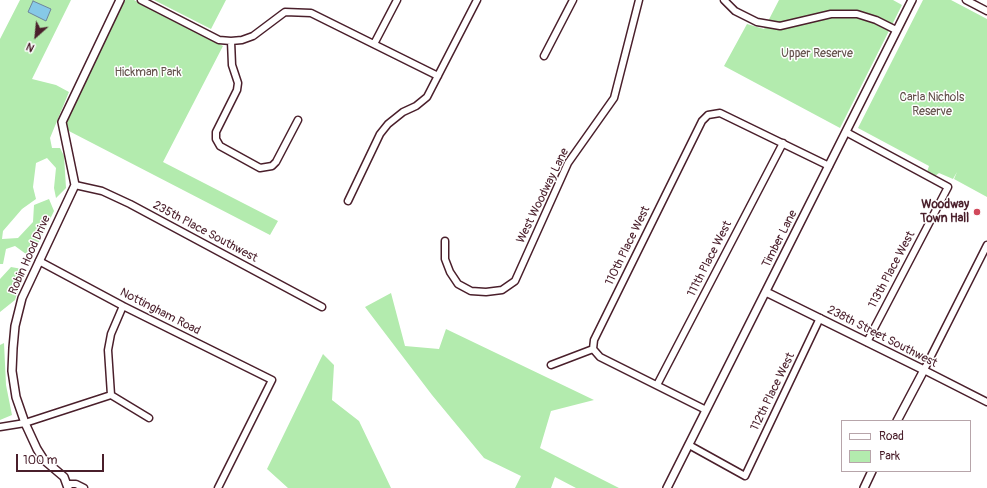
<!DOCTYPE html>
<style>
body{margin:0}
#map{position:relative;width:987px;height:488px;overflow:hidden;background:#fff;font-family:Pangolin,sans-serif}
canvas{display:block}
.legend{position:absolute;left:841px;top:420px;width:130px;height:52px;box-sizing:border-box;background:#fff;border:1px solid #b7a5aa;margin:0;padding:5px 7px;list-style:none;font-size:12px;color:#4a1f2b}
.legend li{display:flex;align-items:center;gap:8px;height:20px}
.legend b{width:20px;border:1px solid #b7a5aa}
.north{position:absolute;left:16px;top:16px;width:40px;height:40px;-webkit-text-stroke:3px #fff;paint-order:stroke;rotate:207deg;font-size:11px;font-weight:700;line-height:16px;text-align:center;color:#4a1f2b}
.north::after{content:'';display:block;margin:auto;width:14px;height:18px;background:#4a1f2b;clip-path:polygon(50% 0,100% 100%,50% 72%,0 100%)}
.scale{position:absolute;left:16px;top:454px;width:88px;height:18px;box-sizing:border-box;border:2px solid #4a1f2b;border-top:0;padding-left:5px;font-size:12px;line-height:14px;white-space:nowrap;color:#4a1f2b;-webkit-text-stroke:3px #fff;paint-order:stroke}
</style>
<div id="map">
<canvas width="987" height="488"></canvas>
<ul class="legend">
<li><b style="height:5px;background:#fff"></b>Road</li>
<li><b style="height:11px;background:#b3ebae"></b>Park</li>
</ul>
<div class="north">N</div>
<div class="scale">100 m</div>
</div>
<script>
const context = document.querySelector('canvas').getContext('2d');
context.lineJoin = 'round';
function paint(path, color) { context.fillStyle = color; context.fill(path, 'evenodd'); }
const poly = rows => new Path2D(rows.map(r => 'M' + r).join(''));
function trace(path, color, width, dash) { context.strokeStyle = color; context.lineWidth = width; context.lineCap = dash ? 'butt' : 'round'; context.setLineDash(dash || []); context.stroke(path); }
function write(font, color, halo, rows, align = 'center') {
  context.font = font + ' Pangolin,sans-serif'; context.lineWidth = 3; context.setLineDash([]); context.textBaseline = 'middle'; context.strokeStyle = halo; context.fillStyle = color; for (const [text, x, y, turn = 0] of rows) {
    context.save(); context.translate(x, y); context.rotate((+turn || 0) * Math.PI / 180); context.textAlign = isNaN(turn) ? turn : align; if (halo) context.strokeText(text, 0, 0); context.fillText(text, 0, 0); context.restore();
  }
}
paint(poly([
 [20,0,71,0,32,79,56,85,69,92,50,138,52,148,60,148,64,156,66,188,56,198,54,188,56,168,47,158,36,163,33,187,36,199,22,209,3,231,2,239,18,238,33,222,34,205,49,199,54,211,36,248,26,254,15,246,6,249,3,264,0,264,0,39],
 [125,0,134,0,223,46,163,162,278,221,270,235,65,129,69,114],
 [154,0,226,0,211,29],
 [779,0,893,0,902,5,840,128,724,66,747,24,764,29],
 [923,0,951,0,987,19,987,197,954,179,957,172,953,179,939,173,935,176,927,172,929,166,858,128],
 [11,267,22,269,23,275,15,300,0,312,0,279],
 [391,293,405,346,439,349,446,329,594,400,551,411,540,448,619,488,576,488,555,477,551,488,515,488,521,476,484,458,432,395,365,307],
 [4,343,6,385,12,415,0,420,0,345],
 [323,354,334,365,332,400,359,421,391,488,288,488,267,469]
]), '#b3ebae');
const water = poly([
 [33,1,51,9,46,21,28,12,33,1]
]);
paint(water, '#86c9e7');
trace(water, '#6e859c', 1);
const minor = poly([
 [141,0,219,40,231,41,242,40,253,36,285,12,311,13,438,76],
 [724,0,735,11,757,22,780,26,831,14,857,14,876,20,896,30],
 [966,0,987,11],
 [231,41,232,65,238,83,237,90,216,132,216,139,220,146,260,168,272,166,276,162,298,120],
 [374,44,397,0],
 [544,56,573,0],
 [846,132,948,187,867,342],
 [75,185,102,191,130,204,322,307],
 [348,201,380,134,388,124,403,112,416,106,427,97,477,0],
 [445,241,445,259,450,272,458,284,471,291,486,292,502,290,515,281,568,163,614,98,639,0],
 [987,245,924,370,987,402],
 [39,261,123,306,272,380,218,488],
 [123,306,111,334,108,350,111,395,149,418],
 [593,349,600,357,706,410],
 [551,365,593,349,594,340,702,121,708,115,720,113,829,166],
 [657,385,783,143],
 [0,427,25,423,111,395],
 [689,445,745,476,820,318],
 [68,484,76,484,84,488]
]);
const tertiary = poly([
 [766,292,924,370,897,421],
 [68,488,64,477,44,460,37,449,25,423,16,397,12,371,13,348,15,326,22,298,75,185,62,122,120,0],
 [667,488,912,0],
 [864,488,872,471]
]);
trace(minor, '#4a1f2b', 9);
trace(tertiary, '#4a1f2b', 10);
trace(minor, '#fff', 6);
trace(tertiary, '#fff', 7);
for (const [x, y, r, color] of [
 [977,212,4,"#d1495b"]
]) { const dot = new Path2D(); dot.arc(x, y, r, 0, 2 * Math.PI); context.fillStyle = color; context.fill(dot); trace(dot, '#fff', 1.5); }
write('12px', '#64524c', '#fff', [
 ["Upper Reserve",817,54],
 ["Hickman Park",148,73],
 ["Carla Nichols",932,98],
 ["Reserve",932,112]
]);
write('12px', '#4a1f2b', '#fff', [
 ["West Woodway Lane",543,196,-64],
 ["235th Place Southwest",205,232,28],
 ["Timber Lane",780,239,-63],
 ["110th Place West",628,246,-64],
 ["Robin Hood Drive",30,255,-66],
 ["111th Place West",710,259,-63],
 ["113th Place West",892,270,-62],
 ["Nottingham Road",160,312,27],
 ["238th Street Southwest",882,337,27],
 ["112th Place West",773,392,-64]
]);
write('bold 12px', '#4a1f2b', '#fff', [
 ["Woodway",969,205],
 ["Town Hall",969,219]
], 'right');
</script>
